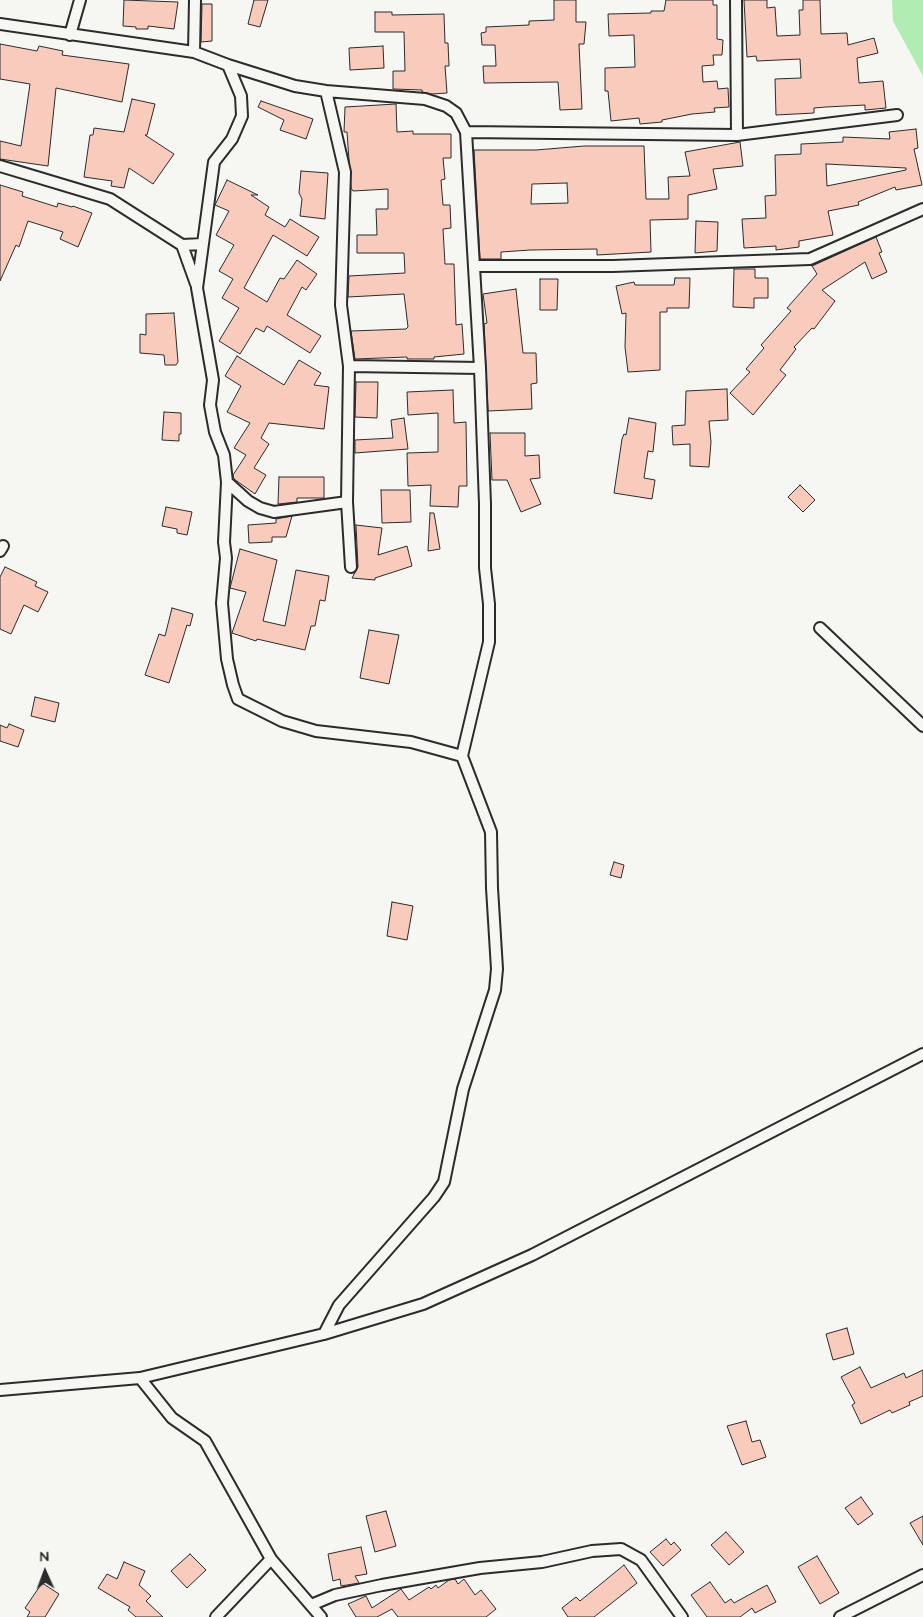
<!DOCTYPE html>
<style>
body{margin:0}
#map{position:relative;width:923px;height:1617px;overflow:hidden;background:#f6f6f2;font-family:"Architects Daughter",sans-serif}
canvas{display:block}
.north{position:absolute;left:20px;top:1547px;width:50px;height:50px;-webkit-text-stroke:4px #f6f6f2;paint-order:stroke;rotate:358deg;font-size:14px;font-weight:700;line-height:20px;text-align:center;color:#2b2b2b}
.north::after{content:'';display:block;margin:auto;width:18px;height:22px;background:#2b2b2b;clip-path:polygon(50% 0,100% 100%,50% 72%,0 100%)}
</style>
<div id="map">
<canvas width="923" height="1617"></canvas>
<div class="north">N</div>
</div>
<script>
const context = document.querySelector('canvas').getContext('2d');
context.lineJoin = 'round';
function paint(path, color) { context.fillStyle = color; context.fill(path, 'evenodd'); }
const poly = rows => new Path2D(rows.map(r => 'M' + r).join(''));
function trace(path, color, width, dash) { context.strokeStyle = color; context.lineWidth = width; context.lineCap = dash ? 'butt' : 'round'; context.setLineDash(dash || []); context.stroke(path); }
paint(poly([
 [892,0,923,0,923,76,893,21]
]), '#b1edb2');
const building = poly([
 [124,0,178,2,174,29,148,26,148,29,136,29,136,27,123,26,124,0],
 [254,0,268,0,260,27,248,24,254,0],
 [554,0,576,0,576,22,586,22,584,44,579,44,582,109,560,110,558,82,484,83,483,66,496,66,495,45,482,45,481,33,486,32,486,27,529,25,529,21,554,20,554,0],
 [666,0,713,0,713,5,717,5,717,39,723,40,722,55,713,55,714,65,702,66,703,82,717,81,718,89,728,88,729,107,714,108,715,112,692,114,662,120,662,122,640,124,639,118,611,121,608,91,605,91,605,68,635,67,634,35,609,36,608,14,651,13,651,11,664,11,666,0],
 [744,0,767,0,767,8,775,7,777,36,800,35,799,10,803,10,803,0,820,0,821,34,847,33,848,45,874,38,878,53,857,58,859,83,883,81,886,108,865,110,865,105,826,107,814,108,814,113,776,115,775,79,801,78,800,59,757,61,756,56,747,57,744,0],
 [202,4,212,4,212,41,201,42,202,4],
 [375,12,392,12,392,15,444,14,445,43,448,43,449,66,445,66,447,93,432,94,422,92,422,90,393,89,393,71,405,71,404,32,375,32,375,12],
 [0,44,37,51,39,46,63,51,62,55,129,64,122,102,56,88,48,166,0,159,0,141,21,146,30,84,0,79,0,44],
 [383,46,384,68,350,70,349,48,383,46],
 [132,99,155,104,147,135,145,135,174,154,153,184,129,168,124,188,111,186,112,181,84,177,90,135,93,135,94,128,124,132,132,99],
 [261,101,313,119,306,139,280,130,284,120,258,107,261,101],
 [396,104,397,132,413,131,413,134,451,134,451,158,443,158,445,179,441,180,443,205,450,205,451,228,443,229,445,264,454,264,456,325,462,324,464,354,434,357,434,359,407,359,407,357,355,359,351,331,406,329,408,327,404,294,348,297,349,276,405,273,404,253,357,253,357,235,377,235,376,209,388,209,388,189,353,191,351,188,347,132,344,132,345,107,396,104],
 [916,129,918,148,914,149,922,185,896,190,895,187,858,202,859,205,828,211,833,235,799,241,799,247,776,250,776,246,744,248,742,219,766,218,765,196,776,195,775,155,801,154,801,144,843,142,843,137,890,139,889,132,916,129],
 [826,164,906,168,906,170,827,186,826,164],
 [740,142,743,166,713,169,717,189,688,195,688,219,650,220,651,252,597,255,597,249,530,250,501,252,501,259,480,259,474,150,536,150,584,146,644,146,646,199,669,199,668,177,690,176,685,152,740,142],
 [567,183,568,203,531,204,532,184,567,183],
 [301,171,328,173,325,219,300,216,302,199,299,193,301,171],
 [227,180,258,195,251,195,269,207,265,215,285,227,290,219,319,237,307,256,273,235,244,288,267,302,280,278,284,279,297,260,317,274,306,290,302,287,287,315,321,336,310,353,267,326,264,332,256,328,240,354,219,341,239,308,222,298,233,279,219,271,234,245,216,235,229,211,215,205,227,180],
 [0,185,23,192,22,196,57,207,58,203,72,207,73,206,92,213,78,247,60,239,63,232,28,221,19,247,16,245,0,281,0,185],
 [696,221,718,222,717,251,695,253,696,221],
 [876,237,882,252,879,253,887,272,872,279,865,262,822,290,835,301,814,329,812,328,794,347,796,349,780,370,786,375,753,415,730,393,750,372,746,369,764,348,761,345,791,311,787,308,817,274,812,266,876,237],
 [734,269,755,269,755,278,768,278,768,298,754,298,754,308,733,307,734,269],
 [675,278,690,278,689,308,667,308,667,312,660,312,660,370,628,372,625,347,626,313,622,314,616,286,634,282,635,285,674,285,675,278],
 [540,279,558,279,557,310,540,310,540,279],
 [516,289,523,353,536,353,537,383,531,384,532,409,488,411,484,324,487,323,483,294,516,289],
 [174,313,178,362,176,365,165,365,164,355,140,353,140,334,146,335,146,314,174,313],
 [237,356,284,385,299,360,321,373,314,385,329,387,324,429,269,423,261,438,269,444,254,468,266,475,255,494,234,479,233,475,246,455,234,448,250,423,227,412,241,386,225,376,237,356],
 [356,382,378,382,377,418,355,417,356,382],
 [727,389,728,420,709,421,711,442,709,467,690,466,690,444,673,445,672,426,685,425,686,391,727,389],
 [453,390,454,423,466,422,467,486,459,486,458,507,430,506,431,485,408,486,407,453,438,452,438,413,408,415,407,392,453,390],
 [164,412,181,413,181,434,179,434,179,441,162,440,164,412],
 [404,418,408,449,355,453,355,440,393,438,391,420,404,418],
 [629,418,656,423,653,452,648,451,644,478,655,480,652,499,614,493,622,439,624,434,626,435,629,418],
 [490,433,525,433,525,456,539,455,540,478,530,479,541,504,521,512,507,480,492,480,490,433],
 [279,477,324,477,324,498,297,498,297,502,278,504,279,477],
 [800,485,815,500,803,512,788,497,800,485],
 [381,490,410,490,411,522,382,523,381,490],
 [166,507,192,512,187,535,177,533,177,529,162,526,166,507],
 [430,513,434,513,440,549,428,551,430,513],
 [292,516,286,537,272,537,272,542,249,543,248,525,276,523,276,519,292,516],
 [356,525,382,528,378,555,407,546,412,566,375,578,375,580,352,578,358,567,356,525],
 [240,549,277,560,263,621,285,626,296,570,329,576,325,601,320,600,315,626,311,626,305,650,257,639,256,641,232,633,246,592,230,588,240,549],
 [5,567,37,582,35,586,48,592,38,612,24,605,11,634,0,629,0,577,5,567],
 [172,608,193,614,190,626,187,625,169,683,145,675,159,634,165,636,172,608],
 [369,630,399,635,389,684,360,678,369,630],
 [35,697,59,703,55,722,31,716,35,697],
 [9,724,24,730,18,747,0,741,0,725,7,728,9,724],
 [614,862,624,865,621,878,610,875,614,862],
 [392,902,413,906,407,940,387,936,392,902],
 [847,1328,854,1354,833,1360,826,1334,847,1328],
 [860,1367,871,1388,904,1373,906,1378,923,1370,923,1396,909,1402,910,1405,892,1413,890,1410,861,1424,852,1405,855,1403,841,1377,860,1367],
 [746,1421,752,1442,760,1440,766,1457,742,1465,727,1426,746,1421],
 [861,1497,873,1514,858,1525,845,1508,861,1497],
 [386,1511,396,1546,375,1552,366,1516,386,1511],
 [923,1516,923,1545,910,1523,923,1516],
 [726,1532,744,1552,729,1565,711,1545,726,1532],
 [666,1539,671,1545,674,1542,681,1550,663,1566,650,1552,666,1539],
 [361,1547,367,1574,355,1576,359,1583,341,1586,340,1579,333,1581,328,1554,361,1547],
 [190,1554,206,1570,187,1588,171,1571,190,1554],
 [817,1556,839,1593,820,1604,798,1567,817,1556],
 [124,1562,145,1571,139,1585,151,1596,146,1601,163,1617,136,1617,128,1610,130,1607,98,1588,107,1574,117,1579,124,1562],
 [624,1565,637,1583,594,1617,568,1617,562,1608,576,1597,580,1601,624,1565],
 [455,1579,458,1584,464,1579,475,1595,481,1590,496,1609,486,1617,398,1617,392,1609,377,1617,356,1617,348,1604,366,1596,372,1608,401,1589,409,1600,429,1587,431,1589,436,1585,438,1588,449,1580,455,1579],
 [710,1582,725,1603,731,1599,734,1603,767,1585,776,1602,755,1613,752,1608,740,1617,707,1617,691,1595,710,1582],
 [42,1583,59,1594,45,1617,27,1617,30,1612,25,1608,42,1583]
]);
paint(building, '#f9cbbd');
trace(building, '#2b2b2b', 1);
const street = poly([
 [736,0,737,135],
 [0,24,194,52,228,65,295,86,326,91,425,99,446,106,456,113,466,132,480,368,485,504,485,568,489,604,489,642,462,756,491,832,492,888,497,969,495,990,463,1089,444,1182,434,1197,339,1305,324,1334],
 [70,35,80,0],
 [194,52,195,0],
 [228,65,241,96,242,116,232,139,214,162,197,288,213,380,210,405,215,432,224,455,227,482,224,542,226,558,222,603,227,659,233,685,238,699,282,721,316,731,411,742,462,756],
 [326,91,345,172,341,305,349,366,347,502,351,567],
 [466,132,737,135,897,115],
 [0,166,110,199,182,245,203,244],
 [182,245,196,284],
 [474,266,613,266,810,259,923,209],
 [349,366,480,368],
 [227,482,248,501,260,508,274,512,347,502],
 [0,551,3,546],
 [820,628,923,726],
 [140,1378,172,1418,205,1441,271,1559,321,1617],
 [0,1390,140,1378,324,1334,423,1304,532,1255,923,1054],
 [311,1605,335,1595,382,1585,480,1568,542,1562,592,1551,621,1549,641,1560,682,1617],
 [216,1617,271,1559],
 [840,1617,923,1575]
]);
trace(street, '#2b2b2b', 14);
trace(street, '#f6f6f2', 10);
</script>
